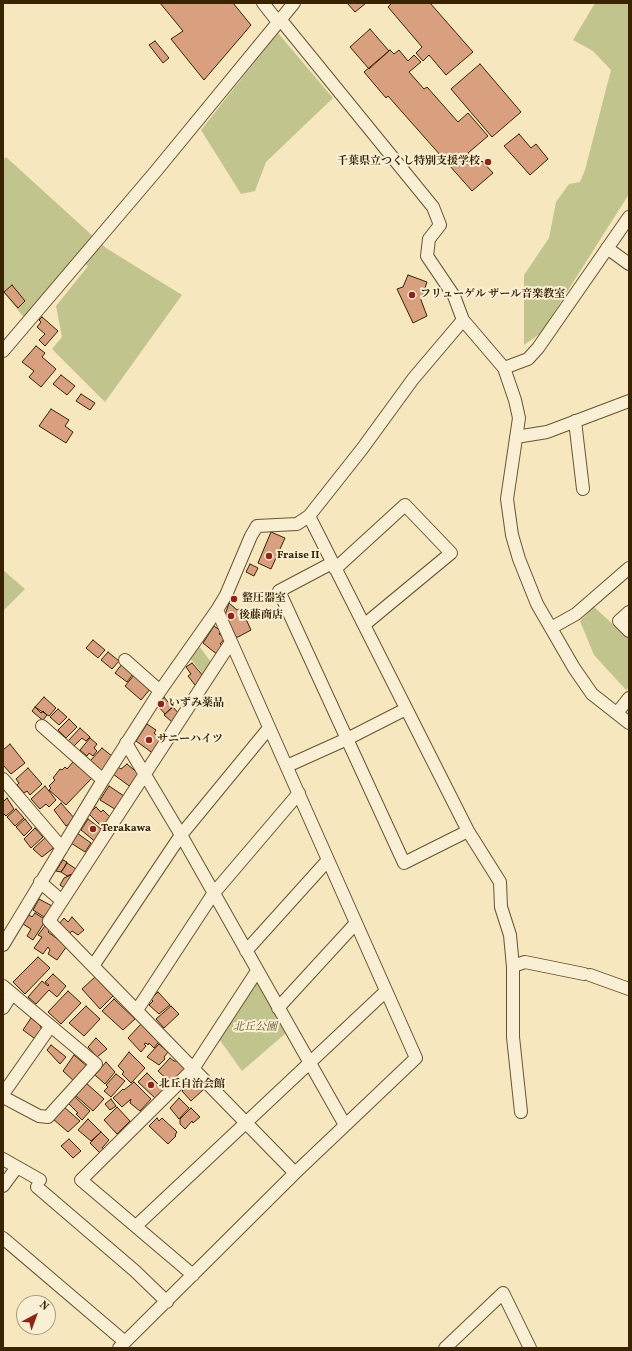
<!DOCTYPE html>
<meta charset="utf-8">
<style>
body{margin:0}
#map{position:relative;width:632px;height:1351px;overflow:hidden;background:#f6e7bf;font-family:Vollkorn,serif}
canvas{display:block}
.frame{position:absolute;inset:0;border:4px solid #392300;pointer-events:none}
.north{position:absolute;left:16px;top:1295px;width:40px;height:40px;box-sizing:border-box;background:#f9efd5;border:1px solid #ac9d80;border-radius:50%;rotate:41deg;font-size:11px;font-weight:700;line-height:16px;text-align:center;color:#392300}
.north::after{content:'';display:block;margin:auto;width:14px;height:18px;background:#8f2418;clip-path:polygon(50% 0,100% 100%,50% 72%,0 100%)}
</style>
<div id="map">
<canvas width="632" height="1351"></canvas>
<div class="frame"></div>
<div class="north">N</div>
</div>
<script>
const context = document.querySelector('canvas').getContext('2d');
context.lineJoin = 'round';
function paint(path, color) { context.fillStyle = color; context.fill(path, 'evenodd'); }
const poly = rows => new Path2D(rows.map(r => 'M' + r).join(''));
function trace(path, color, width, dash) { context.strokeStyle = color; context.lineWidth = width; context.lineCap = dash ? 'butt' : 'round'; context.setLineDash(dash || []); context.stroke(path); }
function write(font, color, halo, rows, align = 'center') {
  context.font = font + ' Vollkorn,"Noto Serif JP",serif'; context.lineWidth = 4; context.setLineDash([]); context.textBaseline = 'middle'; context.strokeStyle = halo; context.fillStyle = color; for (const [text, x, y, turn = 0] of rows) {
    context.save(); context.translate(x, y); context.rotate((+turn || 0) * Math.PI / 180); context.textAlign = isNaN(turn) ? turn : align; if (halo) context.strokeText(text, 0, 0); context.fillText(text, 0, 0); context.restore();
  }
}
paint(poly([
 [595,3,629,3,629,194,541,333,524,345,524,275,549,238,556,202,569,184,580,182,585,170,611,70,593,51,573,40],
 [278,33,333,98,266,162,255,191,241,194,201,130],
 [6,157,106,248,182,295,105,402,52,349,62,337,56,306,88,266,78,259,26,320,3,292,3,160],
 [3,570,25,589,3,611],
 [594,607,629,639,629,687,626,690,594,655,580,621],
 [199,646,214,666,206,678,190,658],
 [257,981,286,1033,242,1071,219,1039]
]), '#c2c48e');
const building = poly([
 [160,3,233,3,251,25,204,80,171,39,183,31,160,3],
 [347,3,366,3,355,12,347,3],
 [392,3,430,3,473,52,446,75,429,55,423,61,416,53,422,47,388,7,392,3],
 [370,29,389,51,369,69,350,47,370,29],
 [155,41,169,58,163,63,149,45,155,41],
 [390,50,394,54,399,50,408,61,414,55,421,62,409,72,424,89,427,87,458,122,468,113,488,136,468,153,478,165,482,161,493,173,472,191,388,96,386,98,364,72,390,50],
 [480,64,521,112,492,137,451,89,480,64],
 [519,134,531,148,536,144,548,159,530,175,504,146,519,134],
 [408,275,427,282,421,300,427,316,413,323,397,289,403,287,408,275],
 [12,285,25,301,18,308,4,292,12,285],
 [42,317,58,331,45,346,39,340,45,334,37,327,41,322,39,320,42,317],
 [36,346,45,353,42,357,56,369,41,387,29,377,34,371,22,362,36,346],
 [61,375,75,386,67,395,53,384,61,375],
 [81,394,95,403,90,410,76,401,81,394],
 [51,409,69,420,65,426,73,432,66,443,39,426,51,409],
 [271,532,285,538,271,569,258,563,271,532],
 [250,564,258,568,254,576,246,572,250,564],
 [229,603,237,610,241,608,251,630,238,637,236,637,225,615,229,603],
 [214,626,221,631,219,634,225,638,220,644,225,647,219,656,203,643,214,626],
 [93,640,105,650,98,658,86,648,93,640],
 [108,652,119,661,112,669,101,660,108,652],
 [192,663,205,678,195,685,188,676,191,674,186,667,192,663],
 [122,664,133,674,127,682,115,673,122,664],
 [135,674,151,688,141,700,125,686,135,674],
 [44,697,56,708,49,716,35,707,44,697],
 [164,697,172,707,165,714,158,706,164,697],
 [35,707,41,713,43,711,47,715,43,720,40,718,32,711,35,707],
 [173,707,180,715,172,722,164,715,173,707],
 [58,709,67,717,59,725,50,717,58,709],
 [69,719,77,727,66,738,58,730,69,719],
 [147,724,156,730,154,733,163,741,154,754,136,741,147,724],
 [80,728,90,737,86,741,82,738,74,746,68,741,80,728],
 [90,738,97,744,94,748,97,751,93,756,89,753,87,756,80,750,90,738],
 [10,744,25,763,11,774,3,765,3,750,10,744],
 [102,748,113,757,102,772,90,761,102,748],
 [73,762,92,778,66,805,49,790,51,788,49,786,55,780,53,778,60,769,62,770,65,767,67,769,73,762],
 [127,764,140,775,132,788,113,774,118,767,121,769,127,764],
 [28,768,42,784,30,795,27,791,24,793,17,785,19,783,16,779,28,768],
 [45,786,56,800,49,807,46,804,40,809,31,799,45,786],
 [109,786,127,798,118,811,100,800,109,786],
 [7,798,14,809,6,816,3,813,3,802,7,798],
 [61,803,75,819,66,826,54,810,61,803],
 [96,807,101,812,103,810,114,821,105,830,89,814,96,807],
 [16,809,24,818,15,826,7,817,16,809],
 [25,819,32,828,24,836,16,827,25,819],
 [88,819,105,832,97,843,81,830,88,819],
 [35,828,43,837,31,848,24,839,35,828],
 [77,833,91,843,85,852,71,843,77,833],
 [47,836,56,846,42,857,33,849,47,836],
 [63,860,67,862,64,868,61,872,56,871,63,860],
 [67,863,79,871,67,876,61,872,67,863],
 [73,874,67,890,60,885,64,878,73,874],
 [39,899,52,906,44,917,33,910,39,899],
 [35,913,46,920,33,940,27,936,31,929,23,924,29,915,32,917,35,913],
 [72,917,84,930,78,935,72,931,69,934,59,924,64,918,68,922,72,917],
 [45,926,50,930,48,932,67,946,57,960,48,954,50,950,48,947,43,954,34,948,42,937,38,935,45,926],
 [38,957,50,968,25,994,13,982,38,957],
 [53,974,66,986,57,997,49,990,36,1004,28,997,42,981,48,986,49,985,45,982,53,974],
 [95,977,113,996,100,1009,82,989,95,977],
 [68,991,81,1003,61,1024,48,1012,68,991],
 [158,992,170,1005,159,1014,149,1005,153,1001,151,999,158,992],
 [114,999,135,1019,123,1030,102,1011,114,999],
 [86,1006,100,1019,84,1036,69,1023,86,1006],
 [171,1006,179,1014,164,1028,156,1019,171,1006],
 [31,1018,40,1025,41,1028,45,1031,38,1041,23,1030,31,1018],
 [141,1024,148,1028,146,1030,151,1035,161,1039,154,1048,149,1043,148,1045,146,1043,144,1044,146,1046,141,1052,128,1038,141,1024],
 [96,1038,107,1049,97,1057,88,1047,96,1038],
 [159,1044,168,1052,164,1057,165,1059,159,1065,147,1057,159,1044],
 [51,1045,66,1057,60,1064,47,1050,51,1045],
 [129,1052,145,1068,131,1083,122,1074,124,1072,118,1066,129,1052],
 [74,1055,88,1067,75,1082,63,1071,74,1055],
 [170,1058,174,1061,178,1061,187,1070,172,1084,158,1071,170,1058],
 [106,1062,115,1072,105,1084,95,1075,106,1062],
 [147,1073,164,1090,156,1099,138,1082,147,1073],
 [116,1074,125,1081,111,1097,104,1091,108,1087,106,1085,116,1074],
 [195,1079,204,1089,191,1101,182,1091,195,1079],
 [134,1082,151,1099,140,1111,130,1103,131,1099,122,1107,113,1098,123,1089,124,1090,134,1082],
 [86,1083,104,1099,93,1111,75,1095,86,1083],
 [74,1096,90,1111,82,1120,76,1114,78,1113,68,1103,74,1096],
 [179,1098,189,1108,179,1119,170,1108,179,1098],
 [111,1099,116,1106,110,1110,105,1104,111,1099],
 [64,1107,80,1121,68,1132,53,1119,64,1107],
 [117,1107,130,1121,117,1134,104,1120,117,1107],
 [191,1108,200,1117,193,1123,192,1121,185,1129,180,1124,180,1119,191,1108],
 [157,1118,159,1121,162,1118,177,1132,175,1135,176,1136,168,1144,149,1126,157,1118],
 [88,1119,101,1132,91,1141,78,1130,88,1119],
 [101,1132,109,1140,102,1148,104,1149,100,1153,90,1143,101,1132],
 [69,1139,81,1151,73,1158,61,1146,69,1139]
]);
paint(building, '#d9a080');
trace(building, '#392300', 1);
const minor = poly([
 [263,3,278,22],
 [280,19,433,207,440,225,429,239,427,256,454,296,463,320,504,368,515,400,519,418,507,499,512,535,519,559,537,604,574,668,592,694,629,723],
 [607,248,629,264],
 [3,351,156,171,294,3],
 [504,368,528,359,538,348,629,217],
 [575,421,583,489],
 [516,437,547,432,629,401],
 [309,516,468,831,500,882,501,907,510,935,513,967,513,1037,521,1112],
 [332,563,279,591,404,863,468,831],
 [335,569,405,505,451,553,364,625],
 [629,612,619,621,629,631],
 [551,628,576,614,629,568],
 [231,642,49,921,295,1173],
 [125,660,160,691],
 [617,713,629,698],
 [42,726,103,780],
 [126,743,181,835,345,1125],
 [287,766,347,739,406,709],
 [3,779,62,848],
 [40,882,62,901],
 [3,945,103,780,160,691,217,610,226,595,251,536,257,526,297,524,309,516,362,449,413,379,463,320],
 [246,951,328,860],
 [93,966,181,835,269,728],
 [513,966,525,962,584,974],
 [590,975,629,989],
 [3,986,96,1064,48,1117,39,1116,3,1097],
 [3,1008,12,994],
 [278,1008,356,923],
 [137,1010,213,894,299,793],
 [3,1094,50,1027],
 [3,1159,40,1180],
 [3,1186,17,1167],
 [37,1187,135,1271,167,1302],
 [136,1226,386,991],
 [3,1238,125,1342],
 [193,1275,81,1180,193,1069,257,971],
 [119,1348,295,1173,416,1058,217,610],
 [445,1348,503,1293,530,1348]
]);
trace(minor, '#685430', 14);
trace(minor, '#f9efd5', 12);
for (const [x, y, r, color] of [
 [488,162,4,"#8f2418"],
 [412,295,4,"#8f2418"],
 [269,556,4,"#8f2418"],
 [234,599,4,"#8f2418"],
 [231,616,4,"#8f2418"],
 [161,704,4,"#8f2418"],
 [149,740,4,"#8f2418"],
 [93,829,4,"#8f2418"],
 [151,1085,4,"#8f2418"]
]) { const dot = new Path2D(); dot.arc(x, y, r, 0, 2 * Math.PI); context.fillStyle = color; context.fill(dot); trace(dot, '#f9efd5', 1.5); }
write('bold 11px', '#392300', '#f9efd5', [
 ["千葉県立つくし特別支援学校",480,162,"right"],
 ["フリューゲル ザール音楽教室",420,295],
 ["Fraise II",277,556],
 ["整圧器室",242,599],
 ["後藤商店",239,616],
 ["いずみ薬品",169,704],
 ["サニーハイツ",157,740],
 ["Terakawa",101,829],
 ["北丘自治会館",159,1085]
], 'left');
write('italic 11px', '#62532b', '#f9efd5', [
 ["北丘公園",255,1028]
]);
</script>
